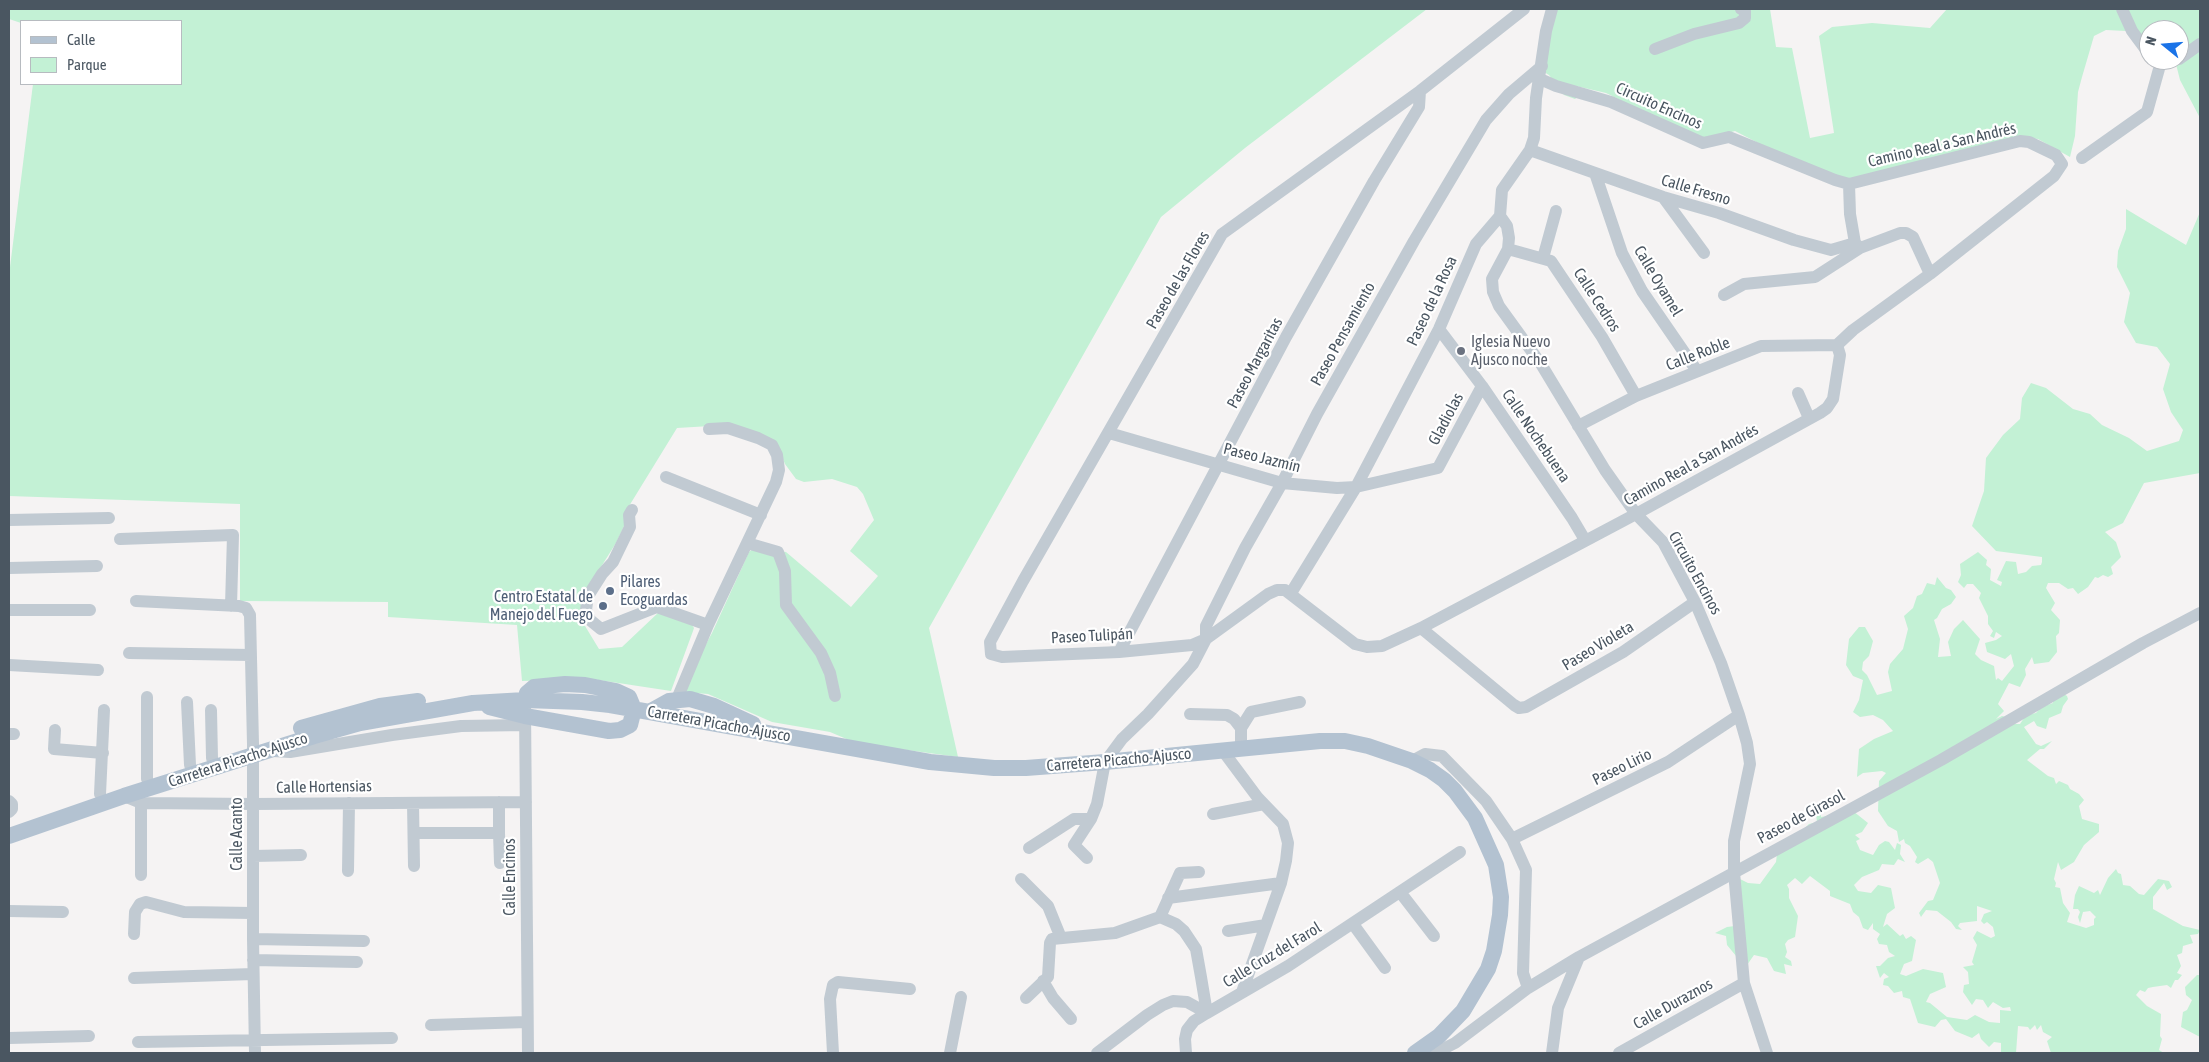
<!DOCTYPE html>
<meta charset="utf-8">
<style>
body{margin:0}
#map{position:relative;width:2209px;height:1062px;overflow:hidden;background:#f5f3f3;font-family:"Asap Condensed",sans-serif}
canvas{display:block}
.frame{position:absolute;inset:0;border:10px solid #4a5661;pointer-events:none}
.legend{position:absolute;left:20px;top:20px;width:162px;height:65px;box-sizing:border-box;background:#fff;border:1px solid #b7bbc0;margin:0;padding:6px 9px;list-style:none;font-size:15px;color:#4a5661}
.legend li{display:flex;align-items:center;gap:10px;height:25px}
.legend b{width:25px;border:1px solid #b7bbc0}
.north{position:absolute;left:2139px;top:20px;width:50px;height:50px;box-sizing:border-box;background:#fff;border:1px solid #b7bbc0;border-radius:50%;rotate:287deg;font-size:14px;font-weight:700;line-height:20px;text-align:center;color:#4a5661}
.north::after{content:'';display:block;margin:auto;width:18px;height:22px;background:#1a73e8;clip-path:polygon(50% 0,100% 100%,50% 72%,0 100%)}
</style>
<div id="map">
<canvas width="2209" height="1062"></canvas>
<div class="frame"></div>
<ul class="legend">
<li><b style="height:6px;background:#b3c2d1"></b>Calle</li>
<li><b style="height:14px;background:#c3f1d5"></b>Parque</li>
</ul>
<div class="north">N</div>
</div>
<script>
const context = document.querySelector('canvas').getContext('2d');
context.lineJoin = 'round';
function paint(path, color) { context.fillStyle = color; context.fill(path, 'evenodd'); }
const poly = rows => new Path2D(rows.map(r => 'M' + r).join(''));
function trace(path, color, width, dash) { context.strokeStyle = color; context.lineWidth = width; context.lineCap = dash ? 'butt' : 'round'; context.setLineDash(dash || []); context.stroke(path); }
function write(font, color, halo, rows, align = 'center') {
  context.font = font + ' "Asap Condensed",sans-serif'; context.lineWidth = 4.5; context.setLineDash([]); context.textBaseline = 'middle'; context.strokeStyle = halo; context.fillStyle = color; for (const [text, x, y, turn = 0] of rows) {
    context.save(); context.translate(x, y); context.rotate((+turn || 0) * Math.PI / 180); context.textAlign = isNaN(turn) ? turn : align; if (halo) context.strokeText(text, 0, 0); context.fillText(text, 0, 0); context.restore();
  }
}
paint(poly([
 [9,9,1427,9,1245,148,1161,217,929,628,958,757,856,743,830,732,772,722,708,694,684,692,688,677,712,633,749,552,754,548,786,552,851,607,878,576,850,551,874,520,863,494,857,487,832,479,804,482,796,479,785,464,779,450,727,425,677,428,626,511,624,526,616,543,589,586,582,604,582,621,599,649,622,647,659,612,692,625,694,628,693,631,671,691,592,679,522,681,517,625,388,617,388,602,240,601,240,504,9,496,9,275,33,84,181,84,181,21,21,23,9,19],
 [1552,9,1770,9,1776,47,1792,48,1810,138,1834,133,1819,36,1832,27,1872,23,1930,28,1947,9,2200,9,2200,118,2180,80,2175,60,2179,60,2179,30,2149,30,2149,38,2126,31,2106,30,2094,36,2082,77,2078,92,2075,136,2070,157,2038,139,2022,137,1853,181,1793,161,1735,131,1701,140,1606,93,1576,86,1582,93,1575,99,1564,95,1549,75,1544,72],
 [2126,209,2186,245,2200,212,2200,473,2144,483,2123,523,2105,532,2116,542,2121,557,2111,567,2113,574,2108,577,2103,575,2098,578,2095,577,2088,587,2078,594,2073,588,2068,589,2059,583,2048,583,2046,588,2055,603,2051,610,2060,620,2059,633,2056,636,2057,652,2049,662,2034,664,2032,657,2025,669,2026,675,2020,687,2009,683,1998,704,2004,711,1996,719,2002,716,2010,718,2014,724,2020,724,2026,715,2036,713,2041,707,2053,703,2051,695,2061,692,2067,696,2068,699,2063,706,2061,713,2049,718,2046,729,2037,726,2034,721,2024,727,2036,744,2041,746,2052,741,2044,749,2040,749,2027,760,2048,776,2054,778,2056,784,2059,781,2068,785,2070,789,2079,794,2084,800,2079,806,2082,819,2099,824,2099,832,2084,845,2074,862,2061,870,2058,862,2054,879,2056,883,2055,887,2060,888,2063,903,2070,913,2067,922,2086,928,2094,925,2094,919,2096,917,2090,911,2083,912,2080,923,2078,917,2080,912,2078,909,2073,909,2075,895,2079,886,2094,893,2098,890,2100,895,2108,878,2116,869,2118,873,2121,874,2123,885,2130,886,2139,894,2144,895,2158,879,2169,881,2172,887,2167,890,2164,883,2153,897,2153,909,2183,926,2200,930,2198,934,2190,935,2193,943,2183,946,2182,953,2177,955,2181,966,2177,973,2182,975,2178,980,2175,980,2171,988,2167,985,2153,987,2148,988,2145,992,2140,990,2136,995,2147,1006,2161,1014,2160,1036,2162,1039,2159,1050,2164,1053,2051,1053,2047,1041,2052,1037,2043,1032,2041,1025,2037,1030,2035,1025,2030,1030,2028,1027,2018,1026,2016,1053,2001,1053,2001,1043,1994,1042,1989,1047,1981,1039,1979,1033,1972,1038,1955,1031,1946,1019,1941,1020,1935,1027,1918,1023,1910,999,1903,997,1902,991,1894,993,1888,986,1883,985,1884,979,1889,977,1884,973,1880,978,1876,966,1880,966,1888,958,1895,956,1889,952,1887,945,1879,944,1877,939,1880,934,1873,929,1873,923,1868,930,1863,928,1859,917,1853,912,1850,904,1830,896,1830,891,1810,876,1802,884,1795,878,1787,885,1789,889,1789,898,1798,916,1795,937,1788,940,1785,944,1787,952,1785,957,1791,961,1792,966,1784,964,1786,974,1774,971,1767,958,1754,955,1747,965,1741,962,1727,945,1726,936,1715,933,1727,927,1735,926,1736,877,1748,883,1760,884,1776,862,1777,854,1809,824,1817,822,1815,806,1820,807,1821,817,1853,811,1868,823,1862,832,1855,835,1860,839,1856,841,1860,850,1873,855,1879,845,1885,841,1889,842,1895,850,1897,843,1901,845,1900,854,1905,862,1898,859,1894,865,1882,864,1879,870,1862,877,1854,885,1858,891,1871,893,1878,885,1891,888,1895,908,1887,914,1883,927,1887,924,1900,936,1903,934,1906,939,1911,936,1916,940,1912,961,1904,964,1900,974,1906,976,1923,969,1943,973,1946,987,1930,994,1926,1002,1930,1003,1947,1017,1967,1020,1975,1015,1989,1022,2000,1023,2000,1010,2011,1011,2010,1007,2003,1008,1993,1002,1988,1008,1983,1000,1976,999,1972,1005,1963,992,1964,985,1969,984,1968,972,1963,967,1974,965,1972,962,1977,945,1973,938,1977,931,1991,938,1995,936,1993,927,1987,922,1984,924,1981,921,1984,914,1992,911,1977,906,1977,921,1960,923,1958,926,1962,930,1956,929,1951,922,1937,911,1926,910,1921,917,1919,913,1928,901,1933,900,1940,883,1933,862,1928,858,1918,864,1915,862,1917,857,1910,846,1905,843,1904,839,1899,842,1897,831,1888,826,1878,811,1879,781,1886,773,1882,771,1863,773,1857,777,1859,749,1874,739,1893,731,1883,720,1873,715,1860,717,1853,712,1859,700,1863,680,1853,676,1846,665,1849,639,1859,627,1865,627,1873,641,1869,656,1863,662,1862,670,1867,675,1877,695,1892,691,1888,672,1890,664,1903,649,1908,629,1904,616,1913,608,1917,596,1922,594,1927,583,1935,585,1937,577,1946,588,1951,590,1956,597,1951,604,1942,609,1937,618,1934,620,1940,639,1938,657,1951,656,1948,642,1954,629,1963,620,1980,639,1975,654,1981,660,1994,666,1996,680,1998,678,2002,681,2014,666,2011,654,2005,659,1987,652,1985,643,1996,640,2002,636,1996,632,1994,638,1990,636,1993,631,1988,624,1988,616,1979,598,1981,593,1973,584,1967,584,1964,588,1958,582,1961,575,1960,564,1978,552,1987,560,1986,565,1991,569,1990,580,2001,586,2002,582,1997,580,2006,561,2016,562,2018,574,2026,572,2032,566,2041,565,2042,562,2042,557,1996,551,1972,526,1984,491,1986,458,2003,435,2020,419,2022,398,2031,383,2046,388,2073,409,2090,414,2102,425,2129,438,2147,451,2179,441,2183,430,2171,412,2163,389,2170,364,2157,347,2136,343,2124,322,2130,293,2117,267,2118,251,2126,229],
 [2197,975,2200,975,2200,1037,2181,1027,2183,1012,2187,1010,2192,1000,2186,995,2185,987]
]), '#c3f1d5');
trace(poly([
 [1524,9,1420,91,1222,234,1023,581,990,642,991,654,1002,657,1119,652,1192,645,1206,639,1206,626,1245,548,1282,483,1317,414,1414,241,1486,120,1509,94,1542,66],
 [2122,9,2132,31,2149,54],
 [1655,49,1694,34,1739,23,1745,18,1745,11,1741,9],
 [2179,59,2200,44],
 [1540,79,1556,86,1611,102,1703,143,1729,137,1835,180,1849,184,2020,141,2029,142,2056,155,2062,164,2054,176,1930,274,1853,330,1837,345],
 [1530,150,1663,197,1719,213,1794,240,1831,250,1855,243],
 [2082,158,2147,112,2159,69],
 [1595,173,1622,253,1642,291,1697,371],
 [1849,184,1850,214,1855,243,1860,248],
 [1663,197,1704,253],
 [1500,216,1507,226,1509,238,1508,249,1492,279,1493,292,1499,306,1541,364,1605,470,1636,514,1663,542,1695,602,1721,663,1739,715,1747,743,1750,764,1734,841,1734,872,1744,983,1767,1053],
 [1508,249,1551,261,1602,337,1636,396],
 [1543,258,1556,211],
 [1724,295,1744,284,1815,277,1860,248,1900,233,1906,233,1913,237,1930,274],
 [1439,329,1482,386,1572,518,1585,540],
 [1798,393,1809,418],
 [1578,426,1636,396,1761,346,1837,345],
 [1109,433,1282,483,1337,488,1356,487,1438,468,1482,386],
 [666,477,761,515],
 [632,510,629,515,630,527,613,562,602,574,588,596,586,610,590,620,601,629,657,607,708,625],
 [9,520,109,518],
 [120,539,233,535,231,606],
 [747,543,778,552,785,571,786,605,821,653,830,673,835,696],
 [9,568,97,566],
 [1291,593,1356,487,1439,329,1476,244,1500,216,1502,190,1530,150,1534,138,1536,98,1546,31,1552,9],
 [136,601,239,606,246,608,250,615,253,744,253,939,255,1053],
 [9,610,90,610],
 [1421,628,1514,705,1519,708,1526,707,1623,652,1695,602],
 [1119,652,1286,337,1374,181,1419,107,1420,91],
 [129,653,251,655],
 [9,665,98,670],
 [677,699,708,625,776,482,779,470,777,455,772,445,758,438,728,428,709,429],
 [187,702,190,765],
 [525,707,528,1053],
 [211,710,212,758],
 [1190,714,1227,715,1234,719,1241,728],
 [55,730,54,749,103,753],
 [9,734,14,734],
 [1241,749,1241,728,1251,712,1300,702],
 [273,751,290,752,392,735,461,726,525,725],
 [1223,751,1258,798,1283,824,1288,843,1286,861,1281,883,1242,992],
 [1412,761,1425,754,1442,756,1486,801,1512,839,1526,870,1523,973,1528,988],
 [147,779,147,697],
 [100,794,104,710],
 [124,796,141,803,253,804,526,802],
 [9,801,12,804,12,809,9,812],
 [413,803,414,866],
 [1213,814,1264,804],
 [414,833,499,833,499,802],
 [499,833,500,863],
 [1512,839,1668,762,1739,715],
 [1029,848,1074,819,1091,819],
 [253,856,301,855],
 [1087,858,1074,845,1091,819,1097,804,1105,762,1122,739,1148,714,1193,664,1206,639,1268,594,1277,590,1285,590,1355,644,1367,647,1382,646,1421,628,1636,514,1820,413,1827,408,1833,399,1840,355,1837,345],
 [348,871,349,803],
 [141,875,141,803],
 [1021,879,1048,906,1061,938],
 [1400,892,1434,936],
 [1168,898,1281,883],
 [9,911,63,912],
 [1160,917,1176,924,1184,931,1196,949,1201,977,1207,1013,1194,1021,1187,1030,1185,1039,1186,1053],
 [1160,917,1180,873,1199,872],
 [1353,924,1385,968],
 [1228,931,1266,925],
 [134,934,135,912,140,904,146,902,184,912,253,913],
 [253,939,364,941],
 [253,960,357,962],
 [134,978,253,974],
 [1043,981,1053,998,1071,1019],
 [1026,998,1048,977,1050,943,1052,939,1115,933,1160,917],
 [431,1025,527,1022],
 [9,1038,89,1036],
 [138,1042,392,1038],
 [833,1053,830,999,833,985,838,982,910,989],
 [950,1053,961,997],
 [1097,1053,1147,1015,1163,1005,1173,1001,1187,1002,1207,1013,1288,966,1460,852],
 [1421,1053,1445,1048,1455,1043,1528,988,1579,957,1941,760,2143,643,2200,613],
 [1552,1053,1558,1008,1579,957],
 [1619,1053,1744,983]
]), '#c1cad2', 12);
trace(poly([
 [489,707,525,716,609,731,620,730,630,725,634,709,629,697,616,691,585,685,565,684,534,687,527,693,525,700],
 [651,711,669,701,690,699,714,706,753,724],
 [301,728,380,706,418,701],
 [9,836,124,796,314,736,360,723,473,703,525,700,582,702,610,705,930,762,994,768,1026,768,1105,762,1320,741,1345,741,1368,746,1412,761,1430,770,1444,780,1455,791,1475,818,1496,865,1501,897,1500,915,1494,951,1488,969,1463,1011,1439,1036,1415,1053]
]), '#b3c2d1', 16);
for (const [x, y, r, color] of [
 [1461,351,5,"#6b7280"],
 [610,591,5,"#5c6f8a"],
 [603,606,5,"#5c6f8a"]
]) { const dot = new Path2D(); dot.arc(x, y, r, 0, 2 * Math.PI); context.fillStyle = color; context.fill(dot); trace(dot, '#fff', 2); }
write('16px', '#4a5661', '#fff', [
 ["Circuito Encinos",1659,106,24],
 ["Camino Real a San Andrés",1942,145,-13],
 ["Calle Fresno",1696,190,17],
 ["Paseo de las Flores",1178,280,-60],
 ["Calle Oyamel",1658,281,59],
 ["Calle Cedros",1597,300,57],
 ["Paseo de la Rosa",1432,301,-65],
 ["Paseo Pensamiento",1343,334,-61],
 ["Calle Roble",1698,354,-21],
 ["Paseo Margaritas",1255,363,-62],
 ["Gladiolas",1446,419,-62],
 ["Calle Nochebuena",1536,436,56],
 ["Paseo Jazmín",1262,458,14],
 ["Camino Real a San Andrés",1691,465,-29],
 ["Circuito Encinos",1695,573,61],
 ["Paseo Tulipán",1092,636,-3],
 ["Paseo Violeta",1598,646,-31],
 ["Carretera Picacho-Ajusco",719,724,10],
 ["Carretera Picacho-Ajusco",238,760,-18],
 ["Carretera Picacho-Ajusco",1119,760,-5],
 ["Paseo Lirio",1622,767,-26],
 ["Calle Hortensias",324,787,-1],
 ["Paseo de Girasol",1801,817,-28],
 ["Calle Acanto",237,834,-90],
 ["Calle Encinos",510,877,-90],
 ["Calle Cruz del Farol",1272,955,-31],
 ["Calle Duraznos",1673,1004,-29]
]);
write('16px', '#5b616d', '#fff', [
 ["Iglesia Nuevo",1471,342],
 ["Ajusco noche",1471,360]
], 'left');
write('16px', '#4e5e75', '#fff', [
 ["Pilares",620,582],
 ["Ecoguardas",620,600],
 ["Centro Estatal de",593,597,"right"],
 ["Manejo del Fuego",593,615,"right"]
], 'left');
</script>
